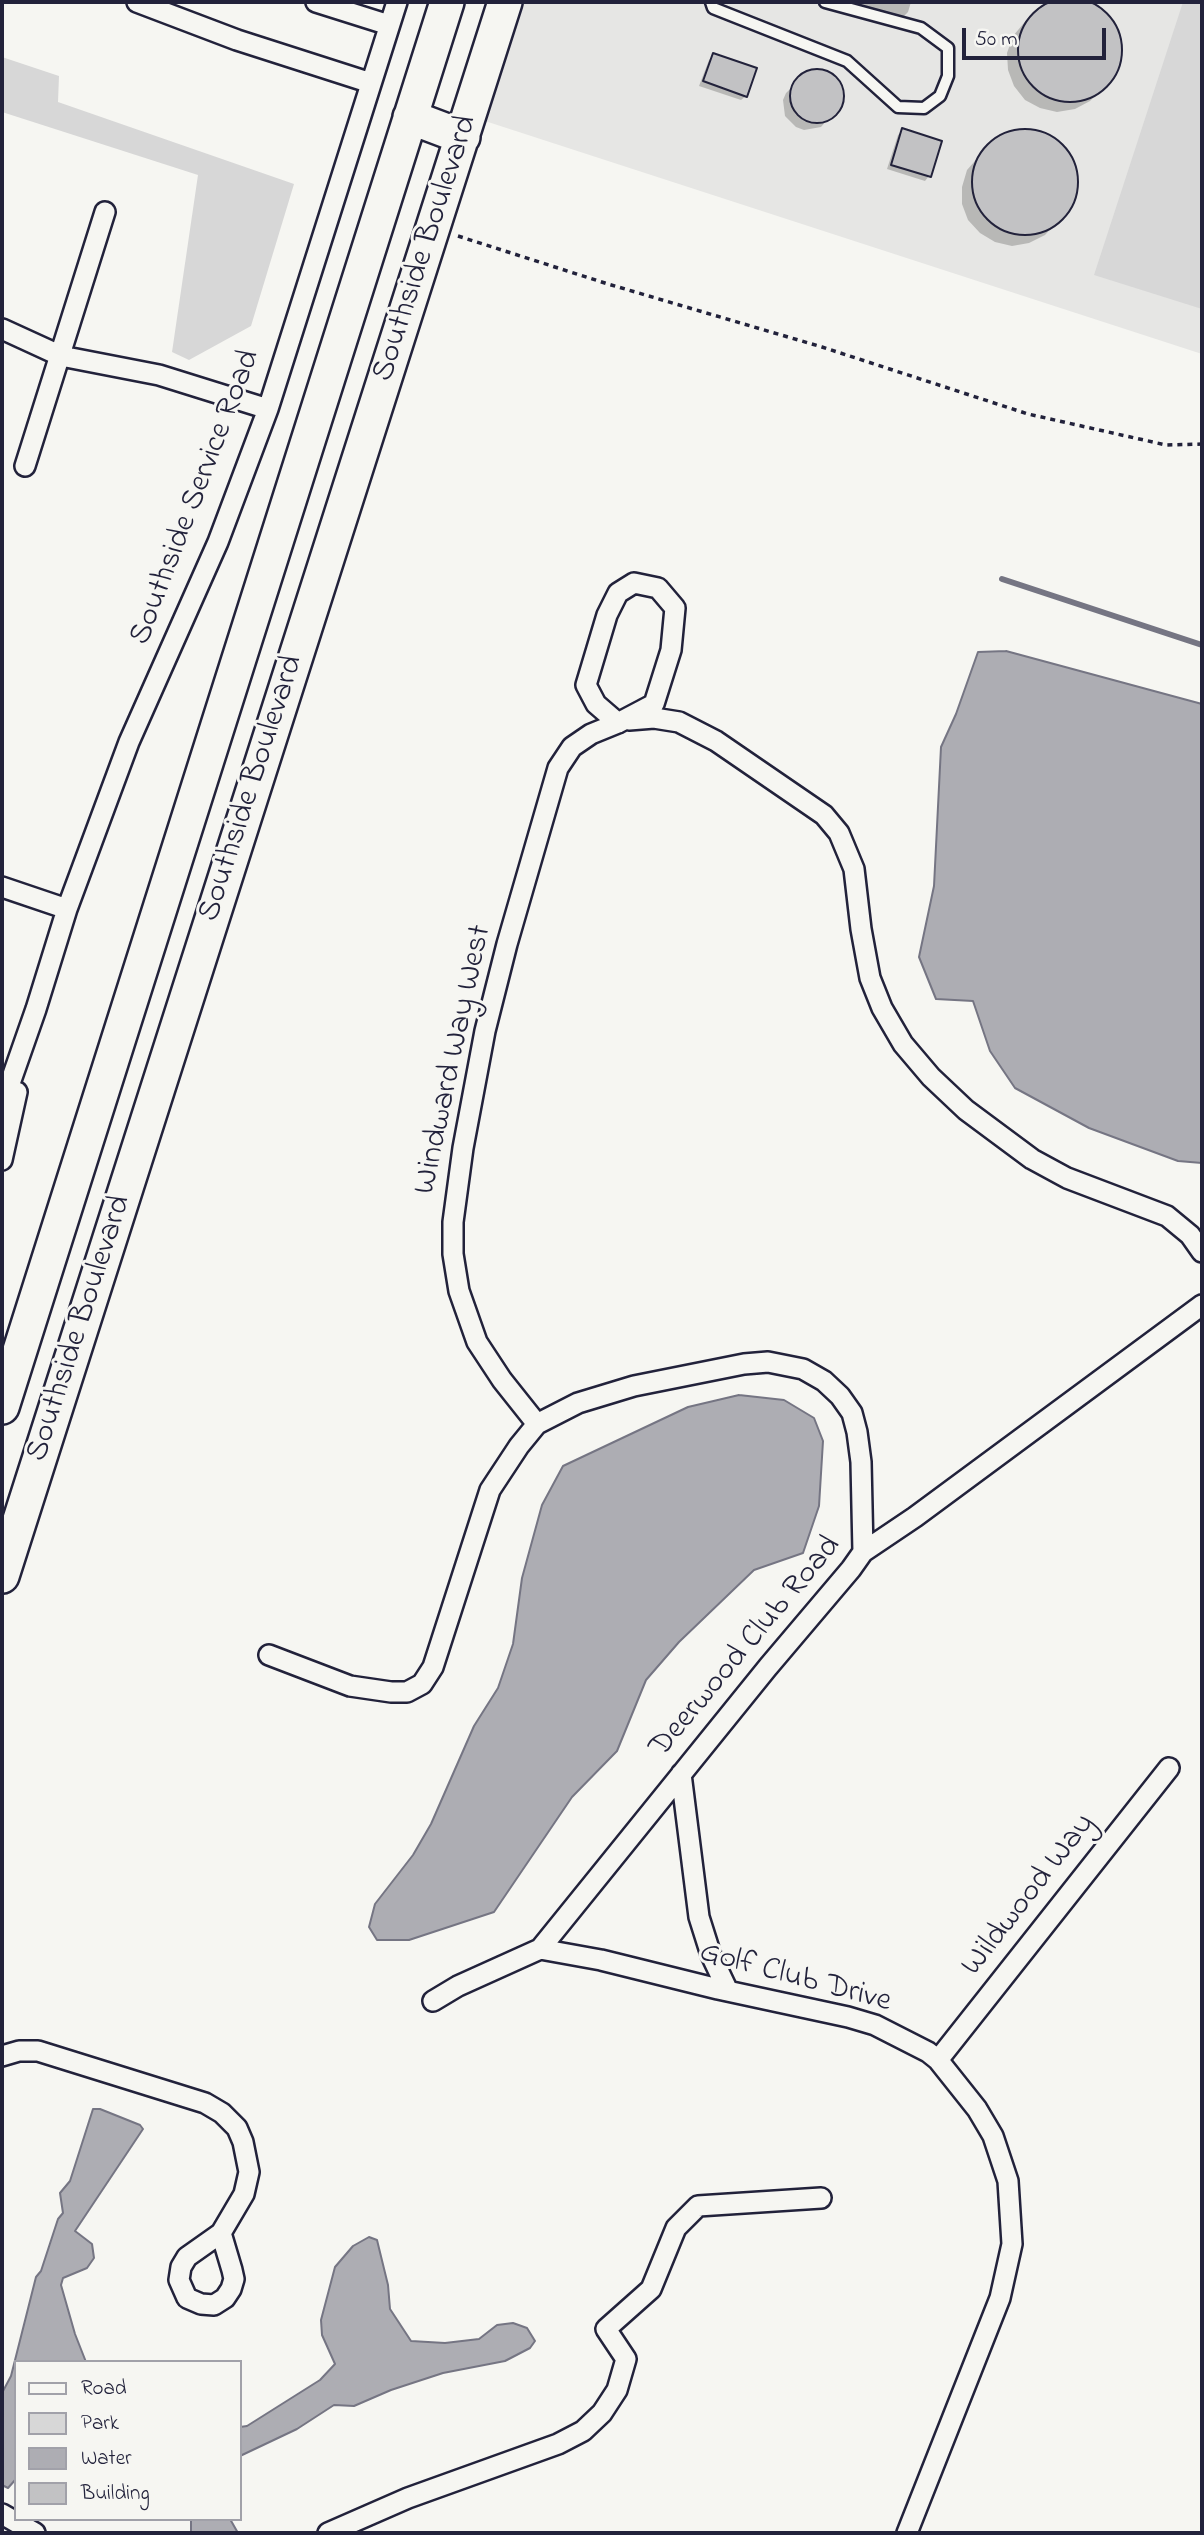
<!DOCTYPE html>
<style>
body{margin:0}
#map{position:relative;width:1204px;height:2535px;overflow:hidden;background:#f6f6f2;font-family:"Indie Flower",sans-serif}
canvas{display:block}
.frame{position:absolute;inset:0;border:4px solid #22223b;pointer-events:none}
.legend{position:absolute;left:14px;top:2360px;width:228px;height:161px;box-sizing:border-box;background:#f6f6f2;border:2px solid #a1a1a9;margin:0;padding:9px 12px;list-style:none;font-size:21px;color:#22223b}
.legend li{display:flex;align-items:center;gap:14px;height:35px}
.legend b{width:35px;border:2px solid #a1a1a9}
.scale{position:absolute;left:962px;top:28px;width:144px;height:32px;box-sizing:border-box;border:4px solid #22223b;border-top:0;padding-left:9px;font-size:21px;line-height:24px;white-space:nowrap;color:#22223b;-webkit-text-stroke:5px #f6f6f2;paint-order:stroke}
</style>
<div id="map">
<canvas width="1204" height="2535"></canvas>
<div class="frame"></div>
<ul class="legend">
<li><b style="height:9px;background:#f6f6f2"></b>Road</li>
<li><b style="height:19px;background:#d7d7d7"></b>Park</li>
<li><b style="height:19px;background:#adadb3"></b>Water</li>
<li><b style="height:19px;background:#c2c2c4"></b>Building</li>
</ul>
<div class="scale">50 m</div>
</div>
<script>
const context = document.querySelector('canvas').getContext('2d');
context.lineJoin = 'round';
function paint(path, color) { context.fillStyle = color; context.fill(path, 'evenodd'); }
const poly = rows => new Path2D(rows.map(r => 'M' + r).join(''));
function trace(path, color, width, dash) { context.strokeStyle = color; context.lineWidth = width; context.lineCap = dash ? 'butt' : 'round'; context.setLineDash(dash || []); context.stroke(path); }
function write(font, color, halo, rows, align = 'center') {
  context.font = font + ' "Indie Flower",sans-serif'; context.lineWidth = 6; context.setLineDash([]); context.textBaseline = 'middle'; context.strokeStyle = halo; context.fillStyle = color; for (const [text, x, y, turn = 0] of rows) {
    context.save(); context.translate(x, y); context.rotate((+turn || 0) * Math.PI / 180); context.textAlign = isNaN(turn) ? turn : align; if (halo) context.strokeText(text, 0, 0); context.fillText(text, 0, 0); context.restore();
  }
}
paint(poly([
 [524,2,1202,2,1202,354,485,121]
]), '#e6e6e4');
paint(poly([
 [1183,2,1202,2,1202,309,1094,275],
 [2,57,59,76,58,102,294,184,251,326,189,360,172,352,198,175,2,112]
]), '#d7d7d7');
const water = poly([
 [1006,651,1202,704,1202,1163,1178,1161,1089,1128,1015,1088,990,1051,973,1001,936,999,919,957,934,886,941,747,956,714,978,652,1006,651],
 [739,1395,784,1400,814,1418,823,1441,819,1506,803,1553,754,1570,679,1642,646,1680,617,1751,572,1797,494,1912,409,1940,377,1940,369,1927,375,1904,413,1855,431,1824,474,1726,498,1688,513,1644,522,1578,542,1505,563,1466,688,1407,739,1395],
 [93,2109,100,2109,140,2125,143,2129,75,2231,92,2244,94,2258,87,2268,63,2278,61,2285,75,2334,86,2362,16,2362,16,2479,8,2488,2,2485,2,2393,11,2376,36,2277,41,2271,58,2219,63,2213,60,2193,70,2181,93,2109],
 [369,2237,377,2240,388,2285,390,2309,411,2341,445,2343,479,2339,497,2325,513,2323,527,2328,535,2341,530,2348,505,2361,443,2373,391,2390,354,2406,334,2405,297,2429,240,2456,240,2427,247,2426,320,2380,335,2364,322,2335,321,2320,335,2267,353,2246,369,2237],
 [191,2519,230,2519,238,2533,191,2533,191,2519]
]);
paint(water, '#adadb3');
trace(water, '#757583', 2);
paint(poly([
 [834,2,911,2,908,12,897,23],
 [1048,2,1090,2,1096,4,1109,15,1118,29,1122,45,1120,62,1114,77,1090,101,1075,109,1057,112,1040,108,1025,100,1014,86,1008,70,1007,53,1013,36,1034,11],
 [714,55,746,96,741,100,699,86,709,60],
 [822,72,830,75,840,89,840,105,821,127,804,130,796,127,785,116,783,100,786,93,806,74],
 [903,130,929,176,925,181,887,169,898,135],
 [1018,131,1035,132,1051,138,1064,149,1072,163,1076,179,1075,196,1068,211,1056,223,1045,235,1029,243,1012,246,995,242,980,233,968,220,962,204,962,187,967,170,989,145,1002,136]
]), '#0003');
trace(poly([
 [1002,579,1202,645]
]), '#757583', 6);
const building = poly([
 '1018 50a52 52 0 1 1 104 0a52 52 0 1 1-104 0Z',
 [713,53,757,68,747,97,703,81,713,53],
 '790 96a27 27 0 1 1 54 0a27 27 0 1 1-54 0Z',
 [902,128,942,141,931,177,891,165,902,128],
 '972 182a53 53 0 1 1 106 0a53 53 0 1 1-106 0Z'
]);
paint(building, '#c2c2c4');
trace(building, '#22223b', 2);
const service = poly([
 [711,2,713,8,847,61,898,107,924,108,940,96,948,76,948,48,921,28,825,2]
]);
const minor = poly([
 [137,2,237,40,371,83],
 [316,2,389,25],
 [2,329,61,356,159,375,268,409],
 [25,466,105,212],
 [629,720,654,718,679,722,716,741,824,815,839,833,854,869,861,929,870,978,882,1008,903,1044,931,1077,966,1110,1032,1159,1067,1178,1167,1216,1190,1235,1202,1252],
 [2,887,67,909],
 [2,1106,36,1009,67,909,129,742,218,542,268,409,397,2],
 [2,1160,17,1092],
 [537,1424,502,1380,477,1342,459,1291,453,1254,453,1222,463,1148,485,1031,507,944,558,768,572,747,591,734,618,723,654,704,671,650,675,608,658,588,634,583,618,593,607,615,586,685,596,704,618,723],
 [269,1655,350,1686,391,1692,407,1692,422,1684,433,1667,490,1490,519,1446,537,1424,578,1403,634,1386,744,1364,768,1362,803,1369,824,1381,840,1396,852,1413,857,1432,861,1462,863,1552],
 [681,1774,699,1917,711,1955,728,1991],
 [540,1949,601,1960,718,1989,848,2017,875,2025,928,2052,938,2060,977,2109,993,2136,1008,2181,1012,2244,1000,2298,907,2533],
 [433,2001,458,1986,540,1949,768,1667,851,1569,863,1552,915,1517,1202,1305],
 [2,2056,19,2051,38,2051,205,2103,222,2113,237,2128,243,2142,249,2172,244,2194,221,2233,187,2257,181,2267,179,2280,187,2298,201,2304,214,2305,225,2298,231,2289,234,2279,232,2270,221,2233],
 [938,2060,1169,1768],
 [2,2514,35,2533],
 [328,2533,408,2498,558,2444,583,2431,602,2413,617,2390,626,2359,606,2329,651,2289,676,2228,698,2206,821,2198]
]);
const trunk = poly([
 [410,117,463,137],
 [2,1407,447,2],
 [2,1576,505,2]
]);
trace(service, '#22223b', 15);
trace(minor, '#22223b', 24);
trace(trunk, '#22223b', 38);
trace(poly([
 [458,236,608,284,822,347,1028,414,1166,445,1202,444]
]), '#22223b', 3.5, [5, 5]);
trace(service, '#f6f6f2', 10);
trace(minor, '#f6f6f2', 19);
trace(trunk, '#f6f6f2', 33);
write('32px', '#22223b', '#f6f6f2', [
 ["Southside Boulevard",427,249,-72],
 ["Southside Service Road",197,498,-69],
 ["Southside Boulevard",253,789,-72],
 ["Windward Way West",455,1060,-78],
 ["Southside Boulevard",81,1329,-72],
 ["Deerwood Club Road",747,1648,-50],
 ["Wildwood Way",1030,1896,-52],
 ["Golf Club Drive",795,1979,15]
]);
</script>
